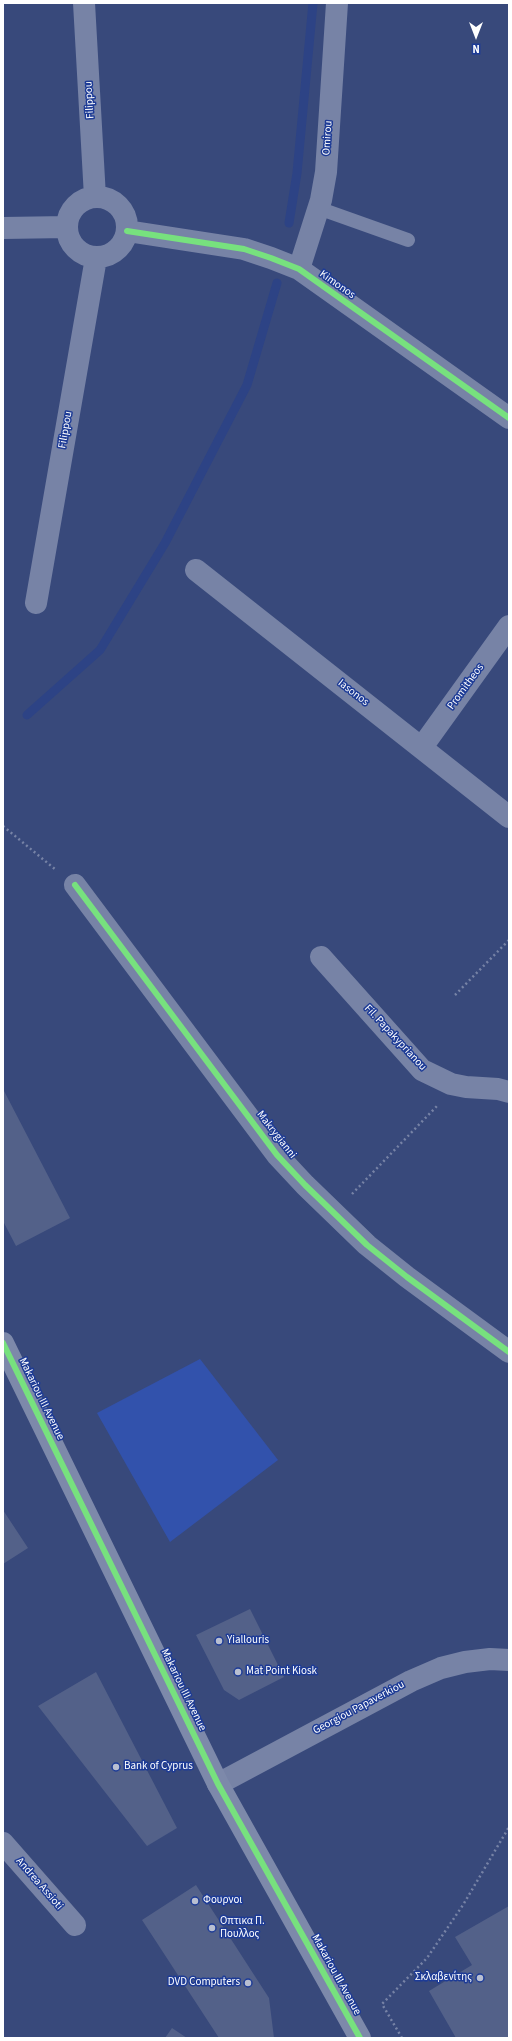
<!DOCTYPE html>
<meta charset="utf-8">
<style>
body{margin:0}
#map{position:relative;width:512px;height:2041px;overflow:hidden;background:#38497b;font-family:"Source Sans 3",sans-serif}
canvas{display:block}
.frame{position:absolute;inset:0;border:4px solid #fff;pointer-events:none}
.north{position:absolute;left:456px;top:16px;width:40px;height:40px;-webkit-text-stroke:3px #1d3b96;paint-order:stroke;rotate:180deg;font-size:11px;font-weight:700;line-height:16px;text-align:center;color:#fff}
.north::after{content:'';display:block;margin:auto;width:14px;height:18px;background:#fff;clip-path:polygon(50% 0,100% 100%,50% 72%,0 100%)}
</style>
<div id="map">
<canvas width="512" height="2041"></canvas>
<div class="frame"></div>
<div class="north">N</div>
</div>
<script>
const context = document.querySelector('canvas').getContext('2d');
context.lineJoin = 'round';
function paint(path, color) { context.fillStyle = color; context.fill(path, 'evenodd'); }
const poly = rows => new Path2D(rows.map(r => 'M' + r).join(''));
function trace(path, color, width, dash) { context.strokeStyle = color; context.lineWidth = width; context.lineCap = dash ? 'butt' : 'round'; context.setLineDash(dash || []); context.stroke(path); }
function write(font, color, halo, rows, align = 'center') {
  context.font = font + ' "Source Sans 3",sans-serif'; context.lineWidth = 3; context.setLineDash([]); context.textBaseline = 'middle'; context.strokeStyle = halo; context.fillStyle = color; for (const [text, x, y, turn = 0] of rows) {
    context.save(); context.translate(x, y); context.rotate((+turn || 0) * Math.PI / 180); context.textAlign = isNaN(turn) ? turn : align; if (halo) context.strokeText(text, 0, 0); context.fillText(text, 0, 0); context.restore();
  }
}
paint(poly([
 [200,1359,278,1460,170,1542,97,1413]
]), '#3252ac');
trace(poly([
 [289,223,297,173,313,3],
 [27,715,100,650,165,543,247,385,277,283]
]), '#2d4385', 9);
paint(poly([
 [3,1089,70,1218,16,1246,3,1221],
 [3,1510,28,1548,3,1564],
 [250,1609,284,1677,239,1700,224,1690,196,1635],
 [96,1672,177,1828,147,1846,38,1706],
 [196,1885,269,1998,274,2038,219,2038,142,1920],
 [509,1906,509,2038,456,2038,429,1991,472,1965,455,1937],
 [172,2028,187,2038,165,2038]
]), '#536189');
trace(poly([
 [3,826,56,870],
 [455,995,509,940],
 [352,1194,437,1106],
 [402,2038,382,2004,427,1958,463,1905,509,1827]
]), '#7783a6', 2.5, [2, 3]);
trace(poly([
 [318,208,408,240]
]), '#7783a6', 14);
trace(poly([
 [84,3,95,197],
 '67 227a30 30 0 1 1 60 0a30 30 0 1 1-60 0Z',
 [3,228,67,227],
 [127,231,244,249,271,258,299,269,509,418],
 [299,269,321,200,326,172,337,3],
 [196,570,509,817],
 [36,603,96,258],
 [422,747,509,626],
 [75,885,277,1155,305,1185,367,1245,407,1277,509,1352],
 [321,957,422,1070,451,1084,466,1087,498,1089,509,1092],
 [218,1784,411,1681,441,1668,465,1662,490,1659,509,1660],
 [3,1843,75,1925]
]), '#7783a6', 22);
trace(poly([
 [3,1343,218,1784,360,2038]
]), '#7d89aa', 22);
trace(poly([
 [127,231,244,249,271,258,299,269,509,418],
 [75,885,277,1155,305,1185,367,1245,407,1277,509,1352],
 [3,1343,218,1784,360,2038]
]), '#77e17e', 6);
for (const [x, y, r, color] of [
 [219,1641,4,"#b9bfd1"],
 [238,1672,4,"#b9bfd1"],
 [116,1767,4,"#b9bfd1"],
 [195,1901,4,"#b9bfd1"],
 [212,1928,4,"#b9bfd1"],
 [480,1978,4,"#b9bfd1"],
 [248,1983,4,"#b9bfd1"]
]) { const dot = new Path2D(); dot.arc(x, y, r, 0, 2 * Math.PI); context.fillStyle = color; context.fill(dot); trace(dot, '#1d3b96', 1.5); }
write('11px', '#fff', '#1d3b96', [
 ["Filippou",90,100,-93],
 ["Omirou",328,138,-86],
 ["Kimonos",337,285,35],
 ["Filippou",66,430,-80],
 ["Promitheos",466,687,-54],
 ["Iasonos",353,693,38],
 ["Fil. Papakyprianou",395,1038,47],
 ["Makrygianni",276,1135,52],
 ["Makariou III Avenue",41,1399,64],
 ["Makariou III Avenue",183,1690,64],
 ["Georgiou Papaverkiou",359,1708,-28],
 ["Andrea Assioti",39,1884,49],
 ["Makariou III Avenue",336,1975,61]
]);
write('11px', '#fff', '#1d3b96', [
 ["Yiallouris",227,1641],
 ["Mat Point Kiosk",246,1672],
 ["Bank of Cyprus",124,1767],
 ["Φουρνοι",203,1901],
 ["Οπτικα Π.",220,1922],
 ["Πουλλος",220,1935],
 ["Σκλαβενίτης",472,1978,"right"],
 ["DVD Computers",240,1983,"right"]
], 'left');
</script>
